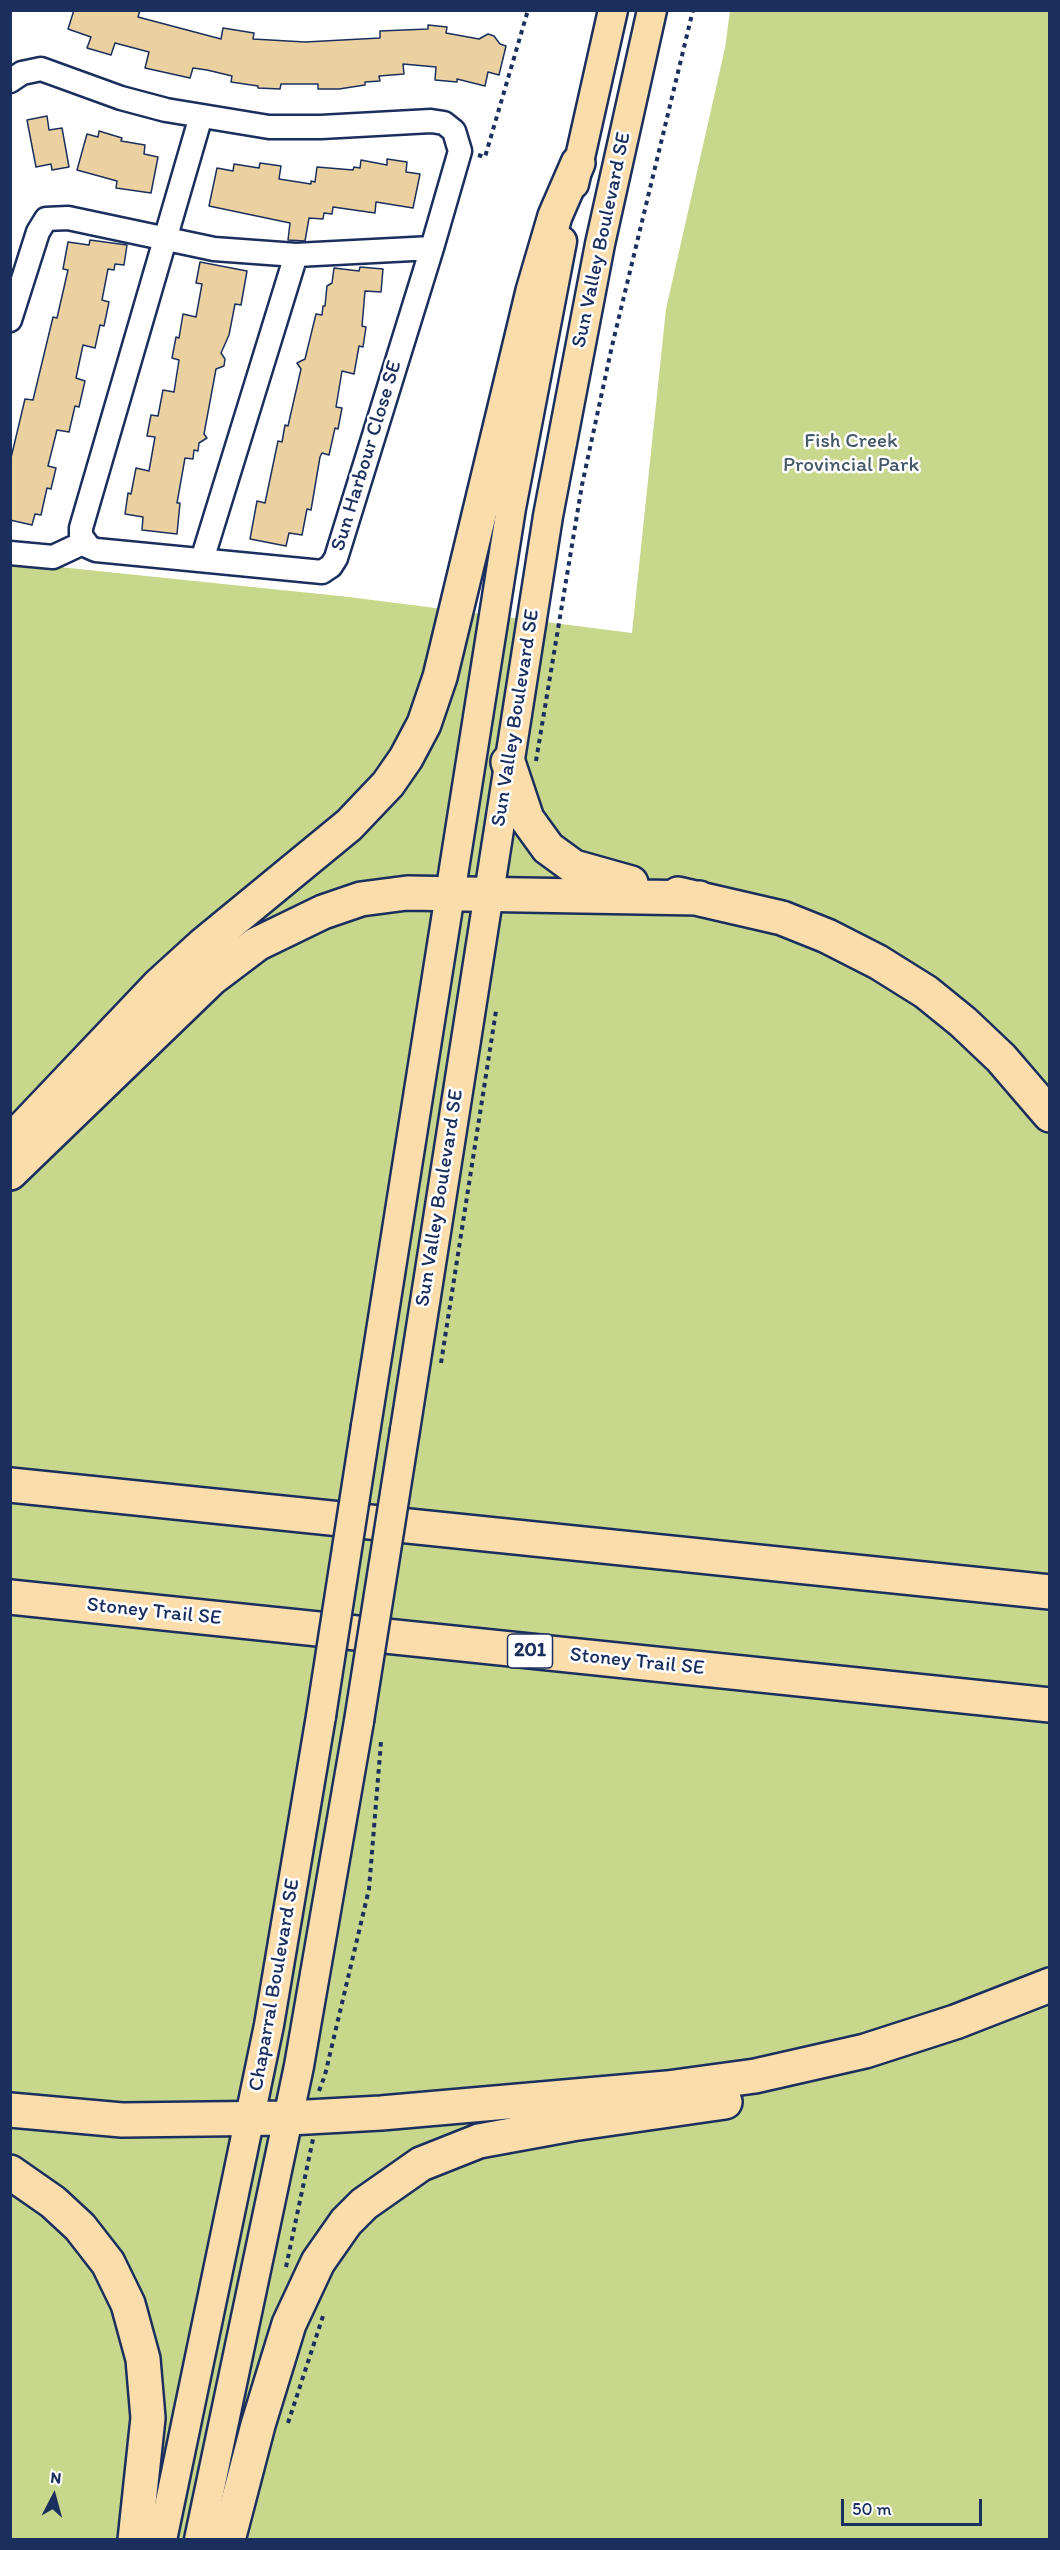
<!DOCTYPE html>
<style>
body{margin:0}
#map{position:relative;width:1060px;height:2550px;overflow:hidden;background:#fff;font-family:Itim,sans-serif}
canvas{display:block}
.frame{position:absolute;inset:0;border:12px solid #1b2f5e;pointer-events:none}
.north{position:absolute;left:24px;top:2466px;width:60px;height:60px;-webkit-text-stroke:4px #fff;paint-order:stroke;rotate:6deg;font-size:16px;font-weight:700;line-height:24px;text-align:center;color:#1b2f5e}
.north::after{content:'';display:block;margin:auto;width:21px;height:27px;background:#1b2f5e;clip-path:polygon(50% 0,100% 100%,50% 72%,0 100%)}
.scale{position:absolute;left:841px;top:2499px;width:141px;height:27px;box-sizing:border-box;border:3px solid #1b2f5e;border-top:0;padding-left:8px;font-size:18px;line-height:21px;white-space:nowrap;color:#1b2f5e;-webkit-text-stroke:4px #fff;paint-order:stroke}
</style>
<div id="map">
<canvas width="1060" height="2550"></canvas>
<div class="frame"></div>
<div class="north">N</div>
<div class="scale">50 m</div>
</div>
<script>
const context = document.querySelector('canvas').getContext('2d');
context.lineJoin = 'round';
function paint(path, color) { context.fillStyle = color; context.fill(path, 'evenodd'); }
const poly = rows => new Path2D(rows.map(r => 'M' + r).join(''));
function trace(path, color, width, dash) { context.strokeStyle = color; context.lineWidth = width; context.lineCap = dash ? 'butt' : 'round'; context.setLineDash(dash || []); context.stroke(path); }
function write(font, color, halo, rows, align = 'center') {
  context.font = font + ' Itim,sans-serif'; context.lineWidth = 5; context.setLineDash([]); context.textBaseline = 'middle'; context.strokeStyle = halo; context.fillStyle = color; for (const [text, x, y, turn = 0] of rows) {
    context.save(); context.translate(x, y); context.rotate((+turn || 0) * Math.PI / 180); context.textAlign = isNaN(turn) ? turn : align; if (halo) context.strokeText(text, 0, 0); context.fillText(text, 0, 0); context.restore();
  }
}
paint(poly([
 [730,11,1049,11,1049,2539,11,2540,11,562,349,597,632,633,666,309,725,48]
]), '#c7d78b');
const building = poly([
 [74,10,140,10,138,17,221,39,223,28,254,33,253,39,305,42,380,38,380,31,428,29,428,25,447,27,446,33,479,39,488,34,494,36,500,44,506,46,499,75,488,72,485,86,457,79,457,82,435,80,436,67,403,64,404,74,379,76,380,81,365,82,365,85,339,89,318,89,318,84,281,84,280,89,258,88,258,86,231,82,232,76,207,70,193,68,190,78,145,68,149,52,115,43,111,55,87,48,91,37,68,29,74,10],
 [47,116,49,130,62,128,69,167,52,170,51,164,36,167,27,120,47,116],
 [99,131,122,138,121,141,145,145,144,154,158,157,151,193,116,188,117,181,77,170,87,134,98,137,99,131],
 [387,159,407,162,406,172,420,174,413,208,376,202,375,213,333,207,332,214,324,213,323,219,309,218,305,241,288,240,290,223,209,206,217,168,233,171,234,164,259,168,260,163,281,166,279,179,311,184,311,181,315,182,317,167,353,170,354,167,360,168,361,160,387,165,387,159],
 [90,240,127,245,124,265,115,264,114,270,108,269,102,300,109,302,104,326,100,325,95,348,83,345,76,378,85,381,79,407,75,406,69,432,57,430,48,466,56,468,51,489,47,488,41,515,35,514,32,525,10,520,10,462,25,399,33,400,53,317,57,318,68,270,63,269,68,242,89,245,90,240],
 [200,262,247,271,241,305,235,304,229,335,221,353,225,359,224,366,216,369,204,434,207,438,199,443,198,451,194,450,193,459,185,458,177,503,180,503,177,534,142,530,143,517,125,514,128,493,131,494,136,468,149,471,155,437,147,436,151,415,158,416,163,390,174,392,179,360,172,358,176,337,179,338,183,314,196,317,202,284,196,283,200,262],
 [360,267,383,269,381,292,365,291,362,326,366,327,363,347,359,346,354,374,342,371,336,407,342,408,338,429,335,428,329,455,322,453,320,457,311,510,307,509,302,535,289,533,286,546,250,539,257,501,265,503,278,441,282,442,285,425,288,426,301,369,297,363,305,359,316,314,322,315,323,306,325,306,327,286,332,283,334,268,359,271,360,267]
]);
paint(building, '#ebd1a0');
trace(building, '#1b2f5e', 1.5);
const minor = poly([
 [10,81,22,73,41,69,121,98,166,110,269,127,321,127,431,121,444,123,454,131,460,151,432,248,336,558,331,566,322,572,96,550,89,547,81,536,81,528,201,116],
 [10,320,38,232,46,219,68,218,214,249,296,255,432,248],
 [10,553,53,557,85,542],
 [202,560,296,255]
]);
const major = poly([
 [574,184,613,10],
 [366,1426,511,508,562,241],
 [405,1430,548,516,600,244,652,10],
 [162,2540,269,2025,321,1716],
 [199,2540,299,2066,359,1721]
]);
const highway = poly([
 [508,762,527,819,548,848,574,867,631,883],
 [678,894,782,918,827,936,878,962,926,992,963,1022,1001,1058,1050,1115],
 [10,1142,158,986,203,945,349,825,388,784,406,758,424,724,440,677,533,291,555,216,578,163],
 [10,1173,212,978,257,944,323,912,361,899,407,893,699,898],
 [10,1485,1050,1592],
 [10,1597,1050,1705],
 [10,2110,122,2120,289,2118,381,2113,667,2088,755,2076,865,2051,955,2022,1050,1985],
 [10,2172,53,2202,80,2227,108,2263,128,2304,143,2359,148,2418,135,2540],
 [228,2540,258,2425,289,2324,318,2262,346,2222,364,2204,421,2164,479,2141,572,2124,725,2102]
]);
trace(minor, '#1b2f5e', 27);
trace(major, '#1b2f5e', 33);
trace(highway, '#1b2f5e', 38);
trace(poly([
 [478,155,485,157,528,10],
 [536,761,582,485,612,346,693,10],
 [441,1363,496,1011],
 [319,2091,325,2075,369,1889,381,1742],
 [286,2267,313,2139],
 [288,2423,323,2316]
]), '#1b2f5e', 4, [4.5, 4.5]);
trace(minor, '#fff', 22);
trace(major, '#faddab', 28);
trace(highway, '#faddab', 33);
const majorBridge = poly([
 [321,1716,366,1426],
 [359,1721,405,1430]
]);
trace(majorBridge, '#1b2f5e', 33, []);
trace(majorBridge, '#faddab', 28);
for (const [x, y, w] of [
 [530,1651,45]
]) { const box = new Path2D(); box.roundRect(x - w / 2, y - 17, w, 34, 4.5); context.fillStyle = '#fff'; context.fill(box); trace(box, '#1b2f5e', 1.5); }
write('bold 20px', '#1b2f5e', null, [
 ["201",530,1651]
]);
write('21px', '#1b2f5e', '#fff', [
 ["Sun Valley Boulevard SE",602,240,-78],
 ["Sun Harbour Close SE",367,456,-73],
 ["Sun Valley Boulevard SE",516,718,-81],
 ["Sun Valley Boulevard SE",440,1198,-81],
 ["Stoney Trail SE",154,1612,6],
 ["Stoney Trail SE",637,1662,6],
 ["Chaparral Boulevard SE",275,1985,-80]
]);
write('21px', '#465969', '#fff', [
 ["Fish Creek",851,442],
 ["Provincial Park",851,466]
]);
</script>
